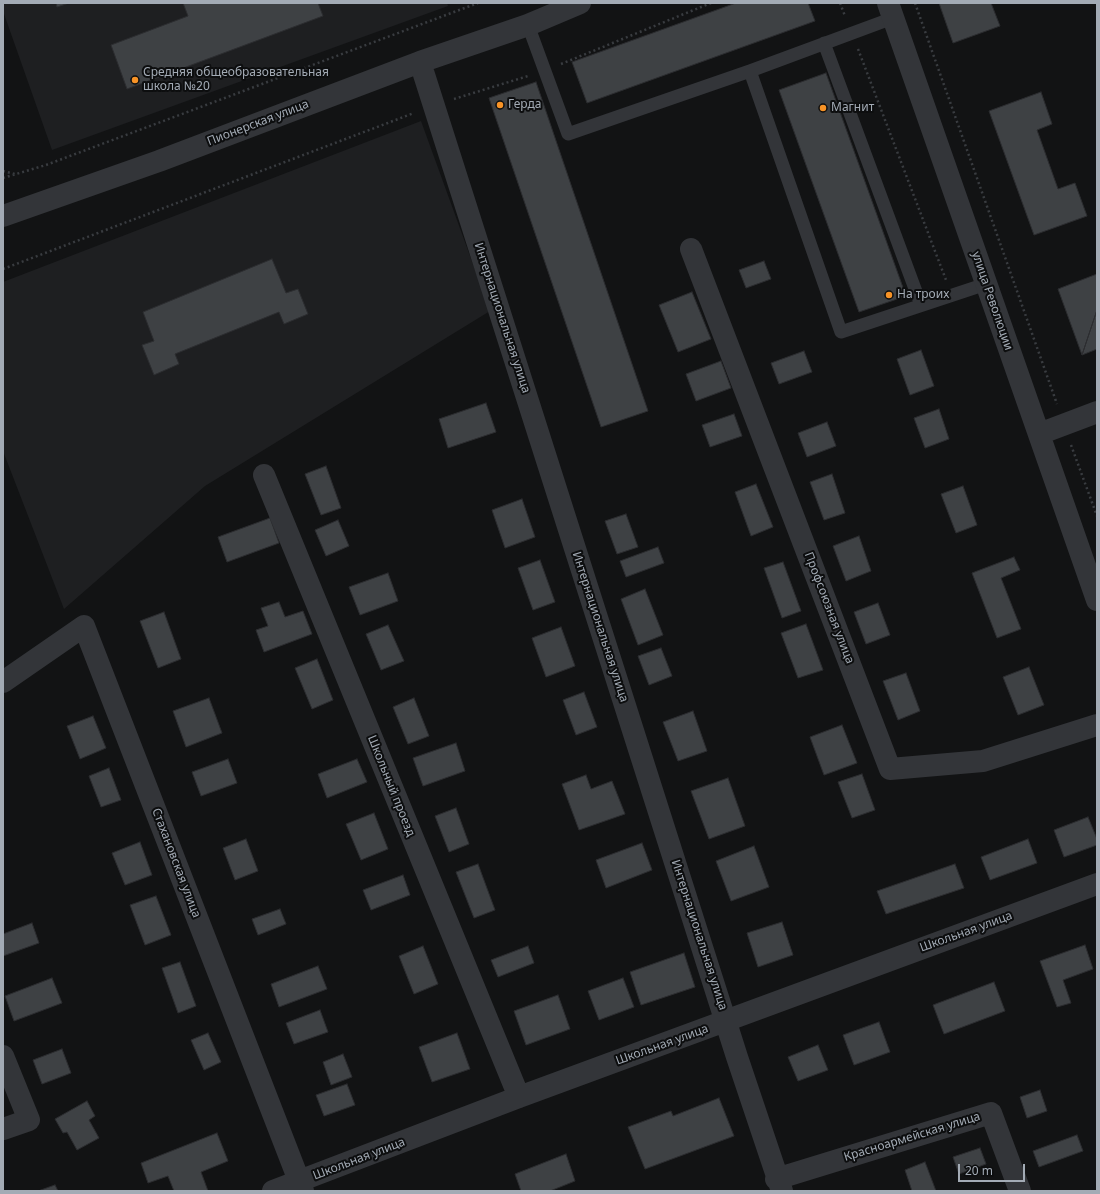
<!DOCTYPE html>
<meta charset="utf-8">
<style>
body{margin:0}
#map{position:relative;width:1100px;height:1194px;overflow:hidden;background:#121314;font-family:"Noto Sans",sans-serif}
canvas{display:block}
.frame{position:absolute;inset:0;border:4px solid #a3abb5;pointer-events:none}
.scale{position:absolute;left:958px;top:1164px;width:67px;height:18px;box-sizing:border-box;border:2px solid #a3abb5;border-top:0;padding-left:5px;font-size:12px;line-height:14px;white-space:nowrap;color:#a3abb5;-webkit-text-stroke:3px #0d0e0f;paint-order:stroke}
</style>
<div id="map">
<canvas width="1100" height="1194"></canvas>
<div class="frame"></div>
<div class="scale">20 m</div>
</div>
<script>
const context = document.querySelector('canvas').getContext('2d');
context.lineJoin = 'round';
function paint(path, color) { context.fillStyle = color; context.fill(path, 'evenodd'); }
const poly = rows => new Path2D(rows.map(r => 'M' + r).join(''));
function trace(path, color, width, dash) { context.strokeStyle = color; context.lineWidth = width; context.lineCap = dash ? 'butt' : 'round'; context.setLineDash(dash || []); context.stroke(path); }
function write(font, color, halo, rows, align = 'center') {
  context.font = font + ' "Noto Sans",sans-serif'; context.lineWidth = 4; context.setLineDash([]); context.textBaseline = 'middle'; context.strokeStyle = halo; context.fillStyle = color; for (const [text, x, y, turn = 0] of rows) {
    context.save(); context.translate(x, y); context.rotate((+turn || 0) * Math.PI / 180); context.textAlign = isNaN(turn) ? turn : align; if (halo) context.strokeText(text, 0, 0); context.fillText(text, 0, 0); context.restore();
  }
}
paint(poly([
 [3,3,447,3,448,6,52,150,3,11],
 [421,121,490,311,205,486,64,609,3,451,3,282]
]), '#1e1f21');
const building = poly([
 [56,3,69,3,57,7,56,3],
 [183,3,318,3,323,16,127,89,111,45,188,16,183,3],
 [736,3,808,3,815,21,587,103,572,62,736,3],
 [939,3,991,3,1000,26,953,43,939,3],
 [826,73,906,296,859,312,779,90,826,73],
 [536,82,648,411,601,427,489,98,536,82],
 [1041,92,1052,124,1037,130,1058,189,1075,183,1087,216,1034,235,989,111,1041,92],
 [272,259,286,293,298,289,308,314,284,324,279,312,175,354,179,364,154,375,142,345,154,341,143,312,272,259],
 [764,261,771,279,746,288,739,270,764,261],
 [1097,274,1097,310,1082,355,1058,289,1097,274],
 [692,292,711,339,678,352,659,305,692,292],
 [1097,310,1097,349,1082,355,1097,310],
 [921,350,934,386,910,395,897,359,921,350],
 [804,351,812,372,779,384,771,363,804,351],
 [721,361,731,388,696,401,686,374,721,361],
 [486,403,496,432,448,448,439,419,486,403],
 [939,409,949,439,925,448,914,418,939,409],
 [734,414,742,436,710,447,702,425,734,414],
 [827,422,836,446,807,457,798,433,827,422],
 [326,466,341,508,321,515,305,474,326,466],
 [832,474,845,513,824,520,810,482,832,474],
 [756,484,773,527,751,536,735,492,756,484],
 [963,486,977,525,956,533,941,494,963,486],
 [522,499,535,537,505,548,492,510,522,499],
 [626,514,638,547,617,554,605,521,626,514],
 [270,518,279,543,227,562,218,537,270,518],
 [338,520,349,546,326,556,315,530,338,520],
 [859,536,871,571,846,581,833,546,859,536],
 [658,547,664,563,626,577,620,561,658,547],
 [1014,557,1020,570,1001,578,1021,629,997,638,972,573,1014,557],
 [540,560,555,602,533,610,518,568,540,560],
 [783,562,801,611,782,618,764,568,783,562],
 [388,573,398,601,360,615,349,587,388,573],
 [645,589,663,635,638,645,621,599,645,589],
 [279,602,285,617,303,611,312,634,264,652,256,630,268,626,261,608,279,602],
 [878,603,890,635,866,644,854,612,878,603],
 [164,612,181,659,158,668,140,621,164,612],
 [806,624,823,670,798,678,781,633,806,624],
 [388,625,404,661,381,670,366,634,388,625],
 [561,627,575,666,546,677,532,638,561,627],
 [661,648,672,676,649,685,638,656,661,648],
 [317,659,333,700,312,709,295,668,317,659],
 [1029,667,1044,705,1018,715,1003,677,1029,667],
 [906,673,920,711,898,720,883,681,906,673],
 [584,692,597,727,576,735,563,700,584,692],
 [209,698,222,733,186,747,173,711,209,698],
 [414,698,429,736,408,744,393,707,414,698],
 [693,711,707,751,678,761,663,722,693,711],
 [93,716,106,748,80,759,67,726,93,716],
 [842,725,857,763,824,775,810,737,842,725],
 [456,743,465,771,423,786,413,758,456,743],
 [228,759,237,783,201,796,192,772,228,759],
 [357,759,367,782,327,798,318,774,357,759],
 [109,768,121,800,101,807,89,776,109,768],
 [862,774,875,810,852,818,838,782,862,774],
 [586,775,591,789,612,781,625,814,579,830,562,784,586,775],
 [728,778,745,826,709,839,691,791,728,778],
 [456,808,469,844,449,852,435,816,456,808],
 [374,813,388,849,361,860,346,824,374,813],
 [1088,817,1097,839,1097,845,1064,857,1054,830,1088,817],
 [246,839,258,871,235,880,223,848,246,839],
 [1028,839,1037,863,990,880,981,857,1028,839],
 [140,842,152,875,125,885,112,853,140,842],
 [642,843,652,870,606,888,596,860,642,843],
 [754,846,769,887,731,901,716,861,754,846],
 [478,864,495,910,474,918,456,872,478,864],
 [955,864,964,888,886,914,877,891,955,864],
 [403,875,410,895,371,910,363,890,403,875],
 [156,896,171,935,145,945,130,905,156,896],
 [280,909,286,924,258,935,252,919,280,909],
 [782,922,793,955,758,967,747,933,782,922],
 [32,923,39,943,3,956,3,934,32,923],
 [1085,945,1093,969,1063,980,1071,1003,1057,1007,1040,961,1085,945],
 [423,946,438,984,414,994,399,956,423,946],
 [528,946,534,963,498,977,491,960,528,946],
 [684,953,695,987,641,1005,630,972,684,953],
 [180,962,196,1006,178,1013,162,968,180,962],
 [318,966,327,989,279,1007,271,984,318,966],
 [52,978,62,1003,14,1021,5,996,52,978],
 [623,978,634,1007,599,1020,588,991,623,978],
 [994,982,1005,1011,944,1034,933,1005,994,982],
 [558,995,570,1029,526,1045,514,1011,558,995],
 [320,1010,328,1032,294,1044,286,1023,320,1010],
 [879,1022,890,1052,854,1065,843,1035,879,1022],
 [208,1033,221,1062,204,1070,191,1040,208,1033],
 [457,1033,470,1069,432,1082,419,1047,457,1033],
 [818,1045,828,1070,798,1081,788,1057,818,1045],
 [62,1049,71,1073,42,1084,33,1060,62,1049],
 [343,1054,352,1077,331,1085,323,1062,343,1054],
 [347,1084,355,1105,324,1116,316,1095,347,1084],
 [1040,1090,1047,1111,1027,1118,1020,1097,1040,1090],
 [719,1098,734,1136,645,1169,628,1127,671,1111,673,1116,719,1098],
 [87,1101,95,1116,89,1120,99,1138,77,1150,67,1132,63,1133,55,1119,87,1101],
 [217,1133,228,1161,201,1172,208,1191,174,1191,168,1176,148,1183,141,1163,217,1133],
 [1077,1135,1083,1151,1039,1167,1033,1151,1077,1135],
 [980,1148,986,1164,959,1174,953,1157,980,1148],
 [566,1154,575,1181,550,1191,521,1191,515,1174,566,1154],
 [925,1162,936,1191,912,1191,905,1170,925,1162],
 [55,1185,58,1191,38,1191,55,1185]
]);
paint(building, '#3e4144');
trace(building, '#2c2d30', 1);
trace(poly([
 [840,3,845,16],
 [915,3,1057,404],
 [858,49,946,280],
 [561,64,711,3],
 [454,99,528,76],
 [3,171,15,174],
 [3,178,46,165,478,3],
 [3,269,414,113],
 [1071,445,1097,516]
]), '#393c40', 2.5, [2, 3]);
trace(poly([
 [528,25,568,134,750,71,893,18],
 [824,43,921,305],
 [750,71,841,332,986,284]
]), '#333539', 13);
trace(poly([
 [888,3,1097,600],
 [420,62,737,1057,782,1191],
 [3,216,159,161,420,62,528,25,580,3],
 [691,249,890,769,983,761,1097,725],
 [1039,434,1097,412],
 [264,475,519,1097],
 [3,682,84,626,303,1191],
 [3,1056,29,1120,3,1129],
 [776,1179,991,1113,1020,1191],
 [273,1191,519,1097,1097,884]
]), '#333539', 22);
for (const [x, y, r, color] of [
 [135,80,4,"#f89326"],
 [500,105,4,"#f89326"],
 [823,108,4,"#f89326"],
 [889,295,4,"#f89326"]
]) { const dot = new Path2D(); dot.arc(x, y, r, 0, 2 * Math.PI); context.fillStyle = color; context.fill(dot); trace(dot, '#0d0e0f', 1.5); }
write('12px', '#a3abb5', '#0d0e0f', [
 ["Средняя общеобразовательная",143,73],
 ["школа №20",143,87],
 ["Герда",508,105],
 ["Магнит",831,108],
 ["На троих",897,295]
], 'left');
write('12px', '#a3abb5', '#0d0e0f', [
 ["Пионерская улица",258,123,-21],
 ["улица Революции",992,301,71],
 ["Интернациональная улица",502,318,72],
 ["Профсоюзная улица",829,608,69],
 ["Интернациональная улица",600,627,72],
 ["Школьный проезд",391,786,68],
 ["Стахановская улица",176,863,69],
 ["Школьная улица",966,932,-20],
 ["Интернациональная улица",699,935,72],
 ["Школьная улица",662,1045,-20],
 ["Красноармейская улица",912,1137,-17],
 ["Школьная улица",359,1159,-21]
]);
</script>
